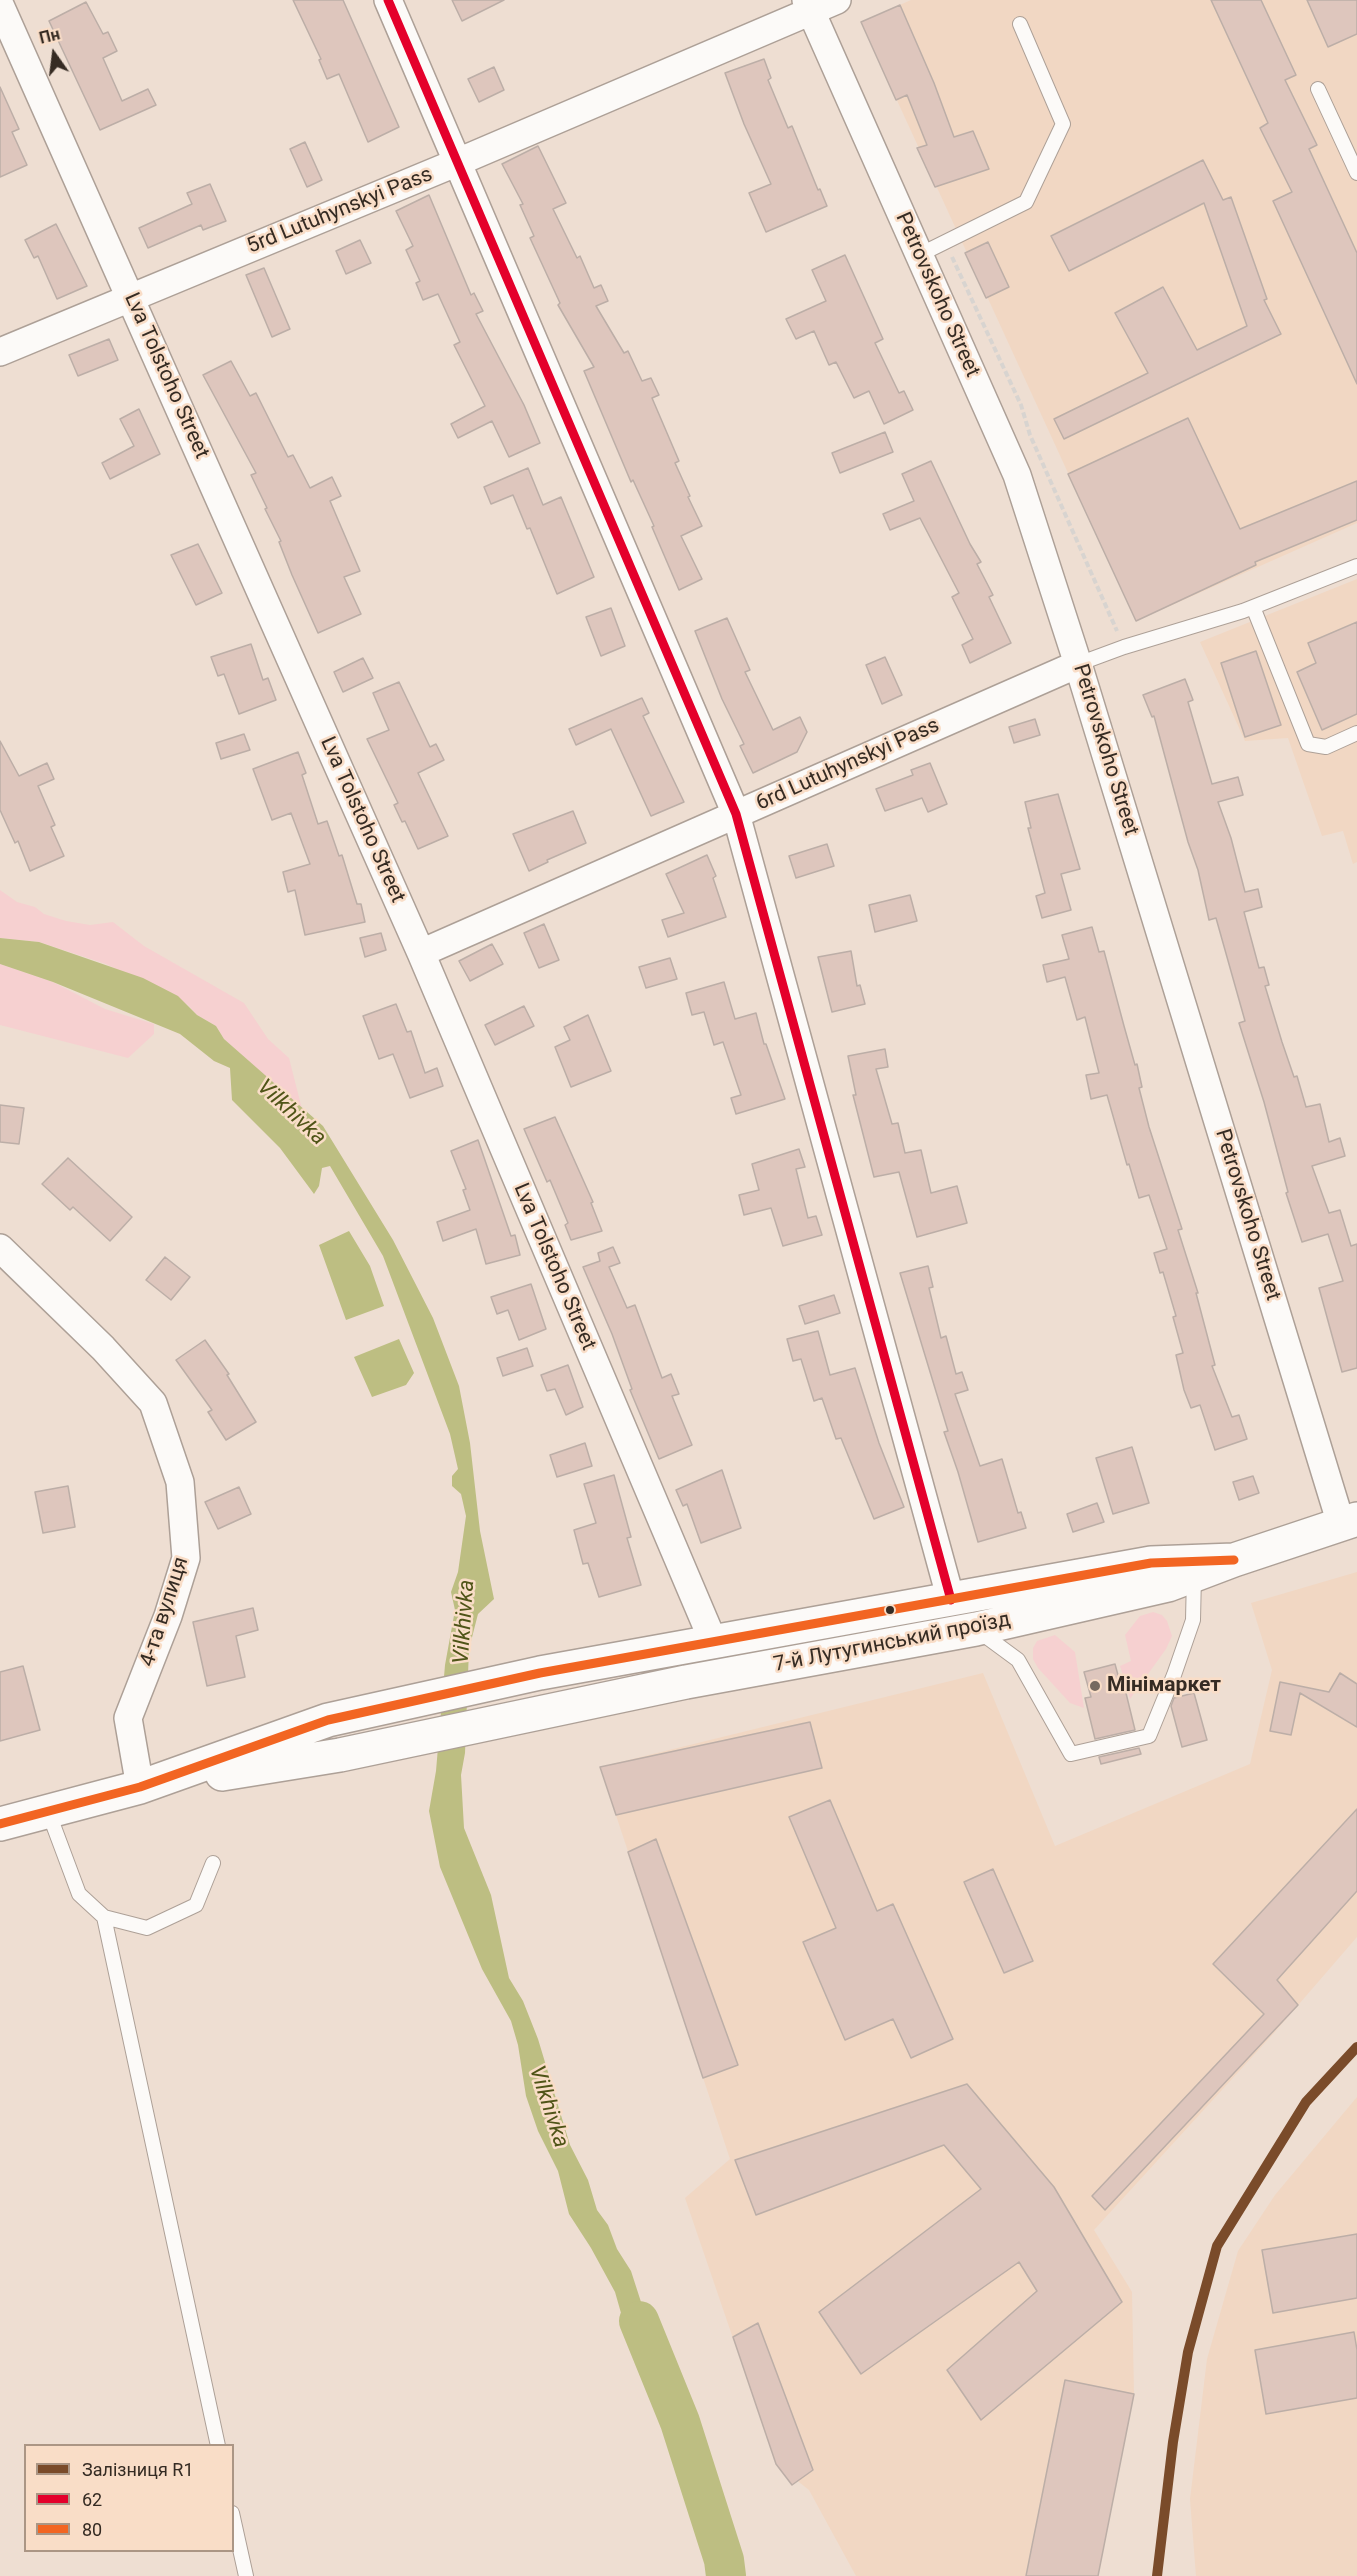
<!DOCTYPE html>
<meta charset="utf-8">
<style>
body{margin:0}
#map{position:relative;width:1357px;height:2576px;overflow:hidden;background:#eeded2;font-family:Roboto,sans-serif}
canvas{display:block}
.legend{position:absolute;left:24px;top:2444px;width:210px;height:108px;box-sizing:border-box;background:#f9ddc7;border:2px solid #ab9685;margin:0;padding:8px 10px;list-style:none;font-size:18px;color:#352b23}
.legend li{display:flex;align-items:center;gap:12px;height:30px}
.legend b{width:30px;border:2px solid #ab9685}
.north{position:absolute;left:24px;top:24px;width:60px;height:60px;-webkit-text-stroke:4px #f9ddc7;paint-order:stroke;rotate:346deg;font-size:16px;font-weight:700;line-height:24px;text-align:center;color:#352b23}
.north::after{content:'';display:block;margin:auto;width:21px;height:27px;background:#352b23;clip-path:polygon(50% 0,100% 100%,50% 72%,0 100%)}
</style>
<div id="map">
<canvas width="1357" height="2576"></canvas>
<ul class="legend">
<li><b style="height:8px;background:#7a4b2a"></b>Залізниця R1</li>
<li><b style="height:8px;background:#e4002b"></b>62</li>
<li><b style="height:8px;background:#f26522"></b>80</li>
</ul>
<div class="north">Пн</div>
</div>
<script>
const context = document.querySelector('canvas').getContext('2d');
context.lineJoin = 'round';
function paint(path, color) { context.fillStyle = color; context.fill(path, 'evenodd'); }
const poly = rows => new Path2D(rows.map(r => 'M' + r).join(''));
function trace(path, color, width, dash) { context.strokeStyle = color; context.lineWidth = width; context.lineCap = dash ? 'butt' : 'round'; context.setLineDash(dash || []); context.stroke(path); }
function write(font, color, halo, rows, align = 'center') {
  context.font = font + ' Roboto,sans-serif'; context.lineWidth = 5; context.setLineDash([]); context.textBaseline = 'middle'; context.strokeStyle = halo; context.fillStyle = color; for (const [text, x, y, turn = 0] of rows) {
    context.save(); context.translate(x, y); context.rotate((+turn || 0) * Math.PI / 180); context.textAlign = isNaN(turn) ? turn : align; if (halo) context.strokeText(text, 0, 0); context.fillText(text, 0, 0); context.restore();
  }
}
paint(poly([
 [911,0,1357,0,1357,523,1136,621,861,22],
 [1357,579,1357,862,1353,864,1343,831,1322,836,1288,738,1245,741,1200,642],
 [1357,1572,1357,1937,1274,2033,1094,2230,1132,2292,1134,2394,1098,2576,856,2576,809,2490,776,2464,685,2198,730,2159,600,1767,983,1673,1055,1846,1250,1764,1272,1670,1251,1603],
 [1357,2097,1357,2576,1196,2576,1190,2499,1207,2359,1238,2251,1275,2195]
]), '#f1d7c3');
paint(poly([
 [0,890,17,902,35,907,44,914,66,921,90,925,113,922,144,946,244,1003,268,1039,289,1058,302,1109,224,1039,216,1026,197,1015,188,1005,106,964,39,942,0,938],
 [0,964,53,982,105,1009,154,1024,154,1034,128,1058,0,1025],
 [1153,1612,1162,1615,1167,1621,1172,1636,1166,1649,1130,1699,1120,1666,1131,1661,1125,1635,1140,1616],
 [1055,1635,1075,1652,1084,1708,1070,1703,1038,1668,1033,1659,1033,1648,1037,1641]
]), '#f6d0d0');
paint(poly([
 [0,938,39,942,143,978,178,996,197,1015,216,1026,224,1039,323,1126,393,1240,433,1318,459,1386,470,1443,480,1531,494,1599,478,1614,469,1649,465,1753,461,1775,464,1828,491,1895,509,1978,523,2001,538,2039,570,2145,588,2180,597,2210,608,2225,617,2249,631,2271,641,2302,669,2370,652,2378,621,2313,615,2292,591,2248,569,2214,558,2171,538,2131,526,2096,518,2045,511,2021,482,1969,440,1867,429,1811,436,1771,445,1665,455,1610,451,1592,458,1572,466,1516,461,1494,452,1486,452,1476,458,1469,450,1434,383,1256,330,1166,322,1168,319,1186,314,1194,280,1148,232,1100,230,1068,214,1061,180,1034,53,982,0,964],
 [349,1231,370,1266,384,1306,346,1320,319,1245],
 [399,1339,414,1373,406,1385,372,1397,354,1357]
]), '#bdbe82');
trace(poly([
 [639,2321,680,2422,724,2560,726,2576]
]), '#bdbe82', 40);
const building = poly([
 [293,0,343,0,399,127,368,142,339,74,327,79,319,60,321,59,293,0],
 [452,0,504,0,462,21,452,0],
 [1211,0,1261,0,1296,75,1285,80,1317,145,1309,149,1357,253,1357,384,1273,201,1292,192,1260,128,1268,123,1211,0],
 [1307,0,1357,0,1357,34,1328,47,1307,0],
 [86,2,103,34,108,32,117,51,103,58,122,101,148,89,156,105,100,130,49,21,86,2],
 [900,5,934,83,954,137,973,131,989,169,935,187,917,148,927,145,907,95,896,100,861,22,900,5],
 [764,59,771,78,768,80,788,128,792,126,818,190,820,189,827,206,766,232,749,193,771,184,744,124,725,73,764,59],
 [494,67,504,90,479,102,468,79,494,67],
 [0,87,19,129,12,132,27,165,0,177,0,87],
 [305,142,322,180,307,187,290,149,305,142],
 [538,146,566,203,553,209,577,258,580,256,594,288,601,285,608,301,596,306,624,353,628,351,642,381,651,378,659,395,652,398,679,461,675,463,690,496,688,497,702,526,681,536,702,579,679,590,652,527,654,526,633,480,631,482,584,371,594,367,558,305,560,303,530,238,534,236,520,205,523,204,502,164,538,146],
 [1203,160,1223,200,1231,197,1267,299,1264,300,1281,334,1064,439,1054,419,1148,373,1115,313,1163,287,1197,350,1247,326,1204,203,1069,271,1051,236,1203,160],
 [210,184,226,221,203,230,201,225,148,248,139,228,192,204,187,193,210,184],
 [429,195,471,295,474,293,483,311,476,314,524,405,540,443,509,457,492,421,458,438,451,424,485,406,454,345,460,342,438,294,423,300,416,283,420,281,406,250,413,246,396,211,429,195],
 [56,224,87,286,57,299,38,256,34,258,25,240,56,224],
 [360,240,371,263,346,274,336,251,360,240],
 [988,242,1009,287,986,298,965,253,988,242],
 [845,255,883,339,875,343,899,393,904,391,913,410,884,424,869,391,854,398,836,362,829,365,814,331,796,339,786,319,826,301,812,270,845,255],
 [264,268,290,329,272,337,246,275,264,268],
 [109,339,118,360,78,376,69,355,109,339],
 [231,361,250,396,256,393,288,457,293,455,310,488,332,477,341,496,330,501,360,571,344,577,361,614,318,633,292,575,279,542,281,541,265,509,267,508,251,475,256,473,203,375,231,361],
 [139,409,160,454,110,479,102,463,134,446,120,419,139,409],
 [1188,418,1240,529,1357,481,1357,520,1255,562,1256,565,1136,621,1068,474,1188,418],
 [885,432,893,452,840,473,832,453,885,432],
 [931,461,970,544,981,562,977,564,993,595,989,597,1011,643,970,663,962,645,973,639,952,597,959,593,920,518,890,530,883,514,914,501,902,474,931,461],
 [528,468,543,505,561,497,594,577,557,594,530,528,527,529,513,495,491,504,484,487,528,468],
 [198,544,222,593,196,605,171,555,198,544],
 [611,608,625,646,601,656,586,617,611,608],
 [727,618,750,670,745,672,773,730,800,717,807,732,797,752,753,773,740,746,744,744,722,699,695,631,727,618],
 [1357,622,1357,714,1322,730,1297,672,1316,663,1308,643,1357,622],
 [251,644,263,680,268,678,276,700,239,714,224,674,218,676,211,657,251,644],
 [1256,651,1281,725,1245,737,1221,663,1256,651],
 [885,657,902,695,882,704,866,665,885,657],
 [363,658,373,678,343,692,334,672,363,658],
 [1185,679,1193,700,1188,702,1212,784,1238,777,1243,795,1218,802,1231,838,1245,892,1258,889,1262,907,1244,912,1259,968,1264,967,1269,985,1265,986,1282,1042,1294,1077,1297,1076,1306,1107,1320,1104,1329,1142,1340,1138,1345,1156,1312,1166,1329,1213,1340,1210,1351,1246,1357,1244,1357,1368,1342,1372,1319,1288,1343,1281,1328,1234,1302,1242,1286,1193,1288,1192,1264,1102,1239,1023,1245,1021,1216,918,1209,920,1198,870,1188,842,1154,716,1152,717,1143,695,1185,679],
 [399,682,430,747,436,744,444,760,418,773,448,836,418,849,405,821,402,822,394,805,398,803,367,739,389,730,373,693,399,682],
 [642,698,649,713,643,716,684,802,651,816,611,729,576,745,569,729,642,698],
 [1035,719,1040,735,1014,743,1009,727,1035,719],
 [244,734,250,750,221,759,216,743,244,734],
 [0,741,19,776,47,763,54,779,38,786,55,825,51,827,64,856,30,871,18,841,15,843,0,810,0,741],
 [298,752,306,773,302,775,318,824,327,821,339,856,342,855,357,904,361,904,365,922,305,935,295,890,288,892,283,872,310,864,291,813,272,820,253,769,298,752],
 [930,763,947,804,928,812,922,798,885,811,876,789,913,775,911,770,930,763],
 [1058,794,1080,869,1061,874,1071,910,1042,918,1036,896,1045,893,1028,828,1031,828,1025,802,1058,794],
 [573,811,586,843,547,860,548,862,529,871,513,834,573,811],
 [827,844,834,866,796,878,789,856,827,844],
 [707,855,716,876,713,878,726,917,668,937,662,920,684,913,666,874,707,855],
 [910,895,917,921,875,932,869,905,910,895],
 [544,924,559,960,539,968,524,933,544,924],
 [1092,927,1099,952,1104,951,1124,1026,1135,1065,1137,1064,1142,1087,1139,1088,1149,1127,1182,1229,1178,1230,1198,1293,1196,1293,1215,1365,1212,1366,1232,1417,1239,1415,1247,1439,1215,1450,1200,1405,1191,1408,1184,1390,1176,1355,1183,1353,1173,1317,1176,1316,1163,1272,1160,1273,1154,1253,1167,1249,1149,1195,1139,1198,1129,1164,1127,1165,1107,1095,1091,1099,1086,1075,1099,1073,1085,1017,1077,1020,1065,977,1047,982,1043,965,1069,959,1062,935,1092,927],
 [381,933,386,950,365,957,360,938,381,933],
 [492,944,503,964,470,981,459,961,492,944],
 [851,951,857,986,860,985,865,1004,832,1012,818,957,851,951],
 [670,958,677,979,646,988,639,967,670,958],
 [724,982,735,1019,756,1013,764,1044,766,1044,785,1099,736,1114,731,1098,741,1095,723,1042,714,1045,704,1012,692,1015,686,993,724,982],
 [396,1004,407,1032,411,1031,425,1073,437,1068,443,1086,410,1098,393,1054,379,1059,363,1016,396,1004],
 [524,1006,534,1026,495,1045,485,1025,524,1006],
 [588,1015,611,1071,571,1087,555,1047,570,1040,564,1027,588,1015],
 [885,1049,888,1067,876,1069,892,1124,898,1123,905,1153,921,1150,931,1193,957,1186,967,1223,917,1237,899,1172,874,1177,853,1095,856,1095,848,1056,885,1049],
 [0,1105,24,1108,19,1144,0,1142,0,1105],
 [555,1117,593,1202,591,1203,602,1231,571,1240,565,1225,568,1223,550,1180,547,1182,524,1129,555,1117],
 [478,1140,511,1236,515,1235,520,1255,486,1264,476,1229,443,1241,437,1222,470,1210,463,1190,466,1189,451,1151,478,1140],
 [799,1149,805,1167,796,1169,808,1218,816,1216,822,1235,783,1246,771,1208,744,1215,739,1195,759,1190,752,1164,799,1149],
 [68,1158,132,1217,110,1241,73,1207,70,1210,42,1184,68,1158],
 [613,1247,620,1263,609,1267,627,1308,635,1305,662,1378,671,1374,679,1394,672,1396,692,1445,659,1459,630,1390,632,1389,612,1334,583,1267,600,1261,598,1253,613,1247],
 [165,1257,190,1277,171,1300,146,1280,165,1257],
 [928,1266,933,1287,929,1288,941,1338,946,1336,956,1374,962,1372,968,1390,955,1394,980,1466,1002,1459,1018,1513,1021,1512,1026,1528,978,1542,958,1472,944,1432,948,1431,900,1273,928,1266],
 [531,1284,546,1329,519,1340,508,1310,497,1314,491,1297,531,1284],
 [834,1295,840,1313,805,1324,799,1306,834,1295],
 [818,1331,830,1375,855,1368,879,1443,904,1507,874,1519,841,1438,836,1439,822,1398,814,1401,801,1359,793,1361,787,1339,818,1331],
 [205,1340,229,1374,227,1375,256,1422,226,1440,208,1412,212,1410,176,1360,205,1340],
 [527,1348,533,1366,503,1376,497,1358,527,1348],
 [568,1365,583,1407,566,1415,555,1389,547,1391,541,1375,568,1365],
 [585,1443,592,1466,557,1477,550,1455,585,1443],
 [1132,1447,1149,1503,1113,1514,1096,1458,1132,1447],
 [722,1470,741,1528,701,1543,687,1504,683,1506,676,1490,722,1470],
 [614,1475,631,1537,627,1538,641,1585,599,1597,588,1563,583,1564,574,1530,596,1523,584,1484,614,1475],
 [1253,1476,1259,1493,1239,1500,1233,1482,1253,1476],
 [68,1486,75,1527,43,1533,35,1492,68,1486],
 [239,1487,251,1514,218,1529,205,1502,239,1487],
 [1097,1503,1104,1522,1073,1532,1067,1514,1097,1503],
 [253,1608,258,1630,236,1636,245,1677,207,1686,193,1622,253,1608],
 [1115,1664,1122,1690,1125,1689,1135,1730,1095,1739,1085,1698,1091,1697,1084,1672,1115,1664],
 [23,1666,40,1730,0,1741,0,1672,23,1666],
 [1340,1673,1357,1684,1357,1727,1300,1693,1291,1735,1270,1731,1280,1682,1329,1692,1340,1673],
 [1194,1693,1207,1740,1182,1747,1171,1706,1174,1698,1194,1693],
 [810,1722,822,1768,616,1815,600,1767,810,1722],
 [1139,1748,1141,1754,1101,1764,1099,1757,1139,1748],
 [830,1800,877,1911,893,1904,953,2039,911,2058,893,2019,845,2040,803,1942,836,1928,789,1817,830,1800],
 [1357,1809,1357,1891,1277,1980,1298,2005,1105,2210,1092,2196,1264,2014,1213,1964,1357,1809],
 [656,1839,738,2065,703,2078,628,1852,656,1839],
 [993,1869,1033,1961,1004,1973,964,1882,993,1869],
 [967,2084,1054,2187,1122,2302,981,2420,947,2370,1037,2291,1019,2262,861,2374,819,2312,981,2189,944,2145,756,2215,735,2160,967,2084],
 [1357,2234,1357,2298,1273,2313,1262,2250,1357,2234],
 [758,2323,813,2470,792,2485,776,2464,733,2337,758,2323],
 [1354,2332,1357,2350,1357,2398,1266,2414,1255,2350,1354,2332],
 [1065,2380,1134,2394,1098,2576,1026,2576,1065,2380]
]);
paint(building, '#dec6bd');
trace(building, '#bcaea7', 1.5);
const service = poly([
 [1318,89,1357,173],
 [919,255,1026,202,1063,124,1020,24],
 [1253,607,1308,744,1326,747,1357,733],
 [1078,664,1124,647,1243,611,1357,566],
 [980,1632,1018,1660,1071,1754,1149,1736,1174,1675,1193,1620,1194,1575],
 [48,1811,79,1894,104,1917,147,1928,196,1905,213,1863],
 [104,1917,218,2446],
 [232,2513,246,2576]
]);
const minor = poly([
 [388,0,736,814,951,1600],
 [806,0,1017,475,1078,664,1341,1524],
 [0,5,421,953,713,1641],
 [0,352,458,162,837,0],
 [421,953,1078,664],
 [0,1248,103,1348,153,1403,180,1482,186,1558,168,1616,128,1718,140,1787]
]);
const primary = poly([
 [222,1774,340,1755,686,1682,976,1629,1168,1585,1234,1560,1357,1519],
 [0,1824,140,1787,328,1720,540,1673,1151,1563,1234,1560]
]);
trace(service, '#ada097', 16);
trace(minor, '#ada097', 30);
trace(primary, '#ada097', 36);
trace(poly([
 [952,257,1021,405,1030,435,1117,631]
]), '#d8d4d0', 4, [6, 3]);
trace(service, '#fcfaf8', 14);
trace(minor, '#fcfaf8', 27);
trace(primary, '#fcfaf8', 33);
trace(poly([
 [388,0,736,814,951,1600]
]), '#e4002b', 9);
trace(poly([
 [0,1824,140,1787,328,1720,540,1673,1151,1563,1234,1560]
]), '#f26522', 9);
trace(poly([
 [1157,2576,1173,2442,1188,2352,1217,2246,1306,2102,1357,2047]
]), '#7a4b2a', 10);
for (const [x, y, r, color] of [
 [890,1610,5,"#352b23"],
 [1095,1686,6,"#766a60"]
]) { const dot = new Path2D(); dot.arc(x, y, r, 0, 2 * Math.PI); context.fillStyle = color; context.fill(dot); trace(dot, '#f9ddc7', 2); }
write('21px', '#352b23', '#f9ddc7', [
 ["5rd Lutuhynskyi Pass",340,211,-22],
 ["Petrovskoho Street",937,295,66],
 ["Lva Tolstoho Street",166,376,66],
 ["Petrovskoho Street",1105,750,73],
 ["6rd Lutuhynskyi Pass",848,765,-24],
 ["Lva Tolstoho Street",362,820,66],
 ["Petrovskoho Street",1247,1215,73],
 ["Lva Tolstoho Street",554,1267,67],
 ["4-та вулиця",165,1612,-72],
 ["7-й Лутугинський проїзд",892,1643,-11]
]);
write('bold 21px', '#352b23', '#f9ddc7', [
 ["Мінімаркет",1107,1686]
], 'left');
write('italic 22px', '#4f5417', '#f9ddc7', [
 ["Vilkhivka",291,1113,43],
 ["Vilkhivka",465,1622,-86],
 ["Vilkhivka",548,2107,72]
]);
</script>
